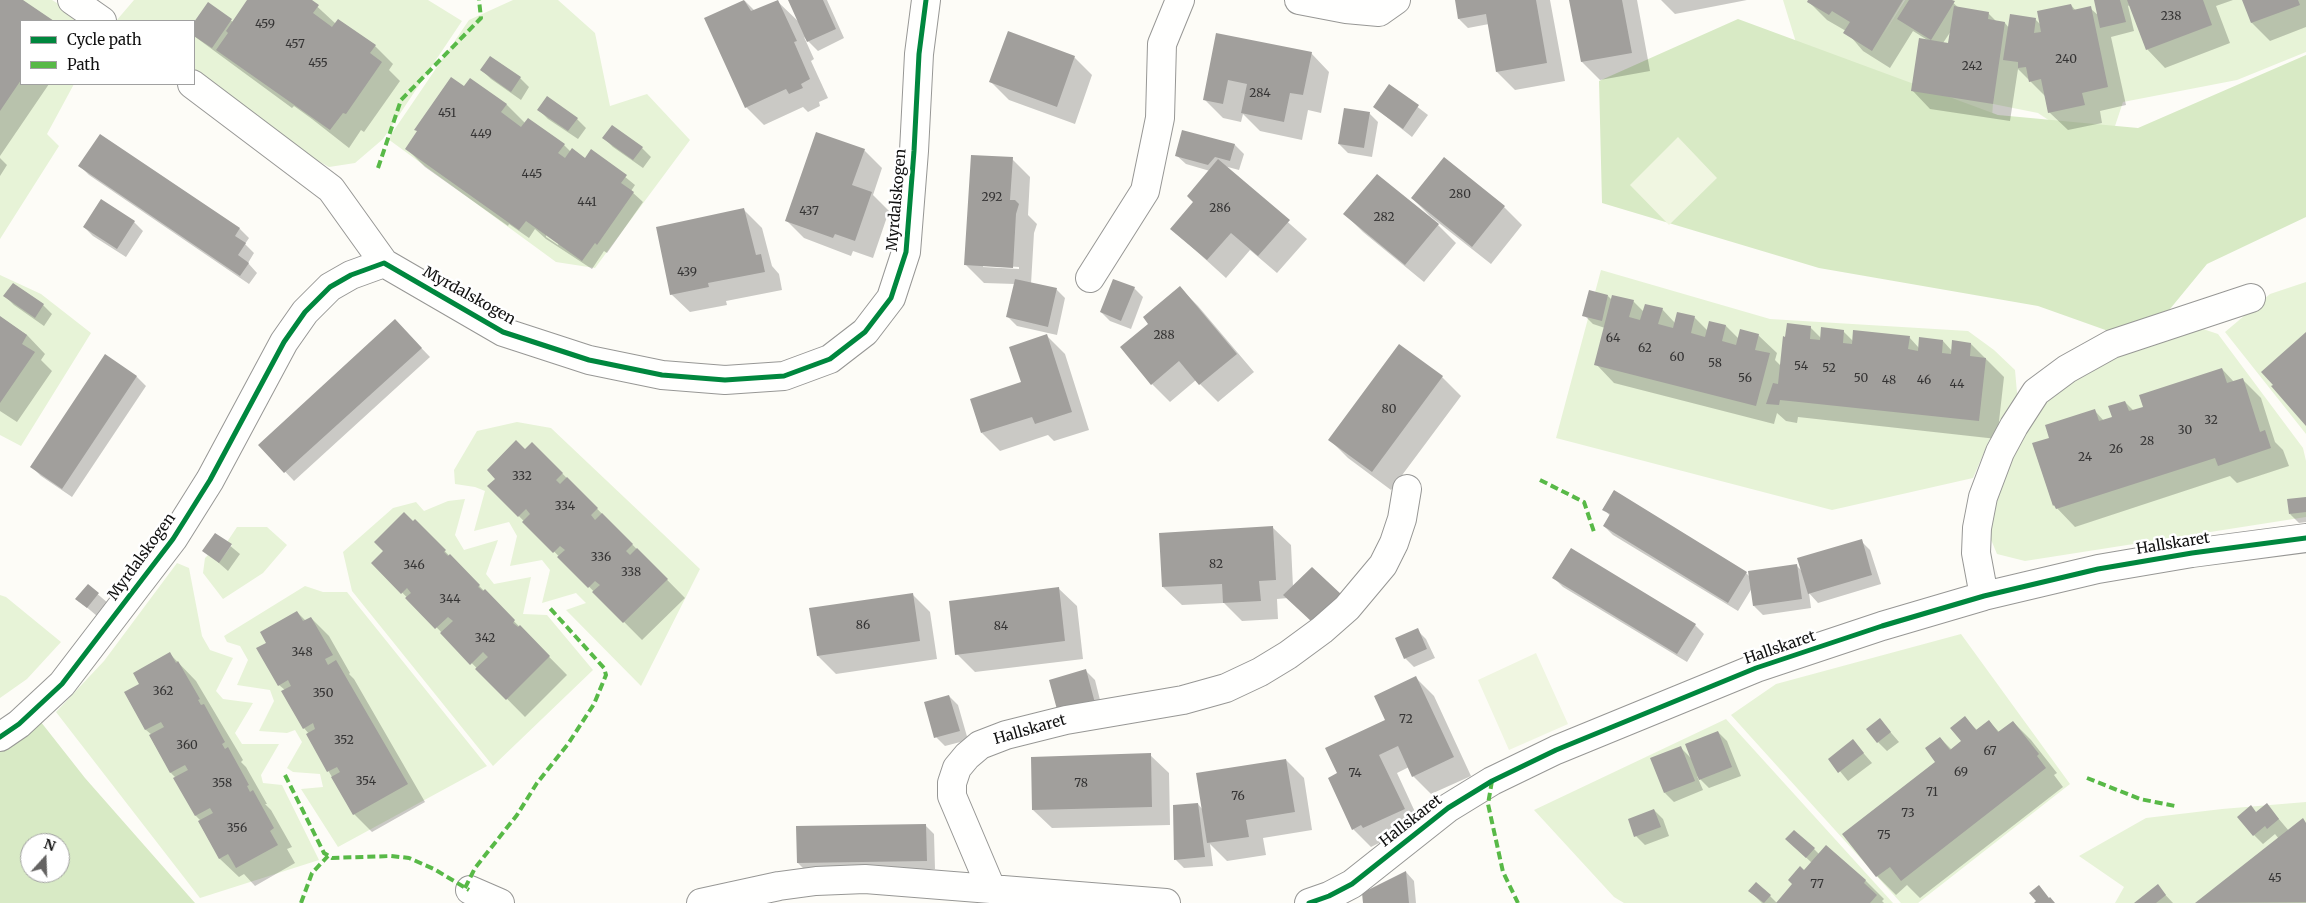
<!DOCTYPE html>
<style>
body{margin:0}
#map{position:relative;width:2306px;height:903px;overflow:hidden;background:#fdfcf7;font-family:Merriweather,serif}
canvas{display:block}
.legend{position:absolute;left:20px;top:20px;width:175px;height:65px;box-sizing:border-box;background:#fff;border:1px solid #a0a0a0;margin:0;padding:6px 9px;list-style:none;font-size:15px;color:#111}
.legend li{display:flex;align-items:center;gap:10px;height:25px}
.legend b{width:25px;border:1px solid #a0a0a0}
.north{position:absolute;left:20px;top:833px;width:50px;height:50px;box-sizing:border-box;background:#fff;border:1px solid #a0a0a0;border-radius:50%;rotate:20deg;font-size:14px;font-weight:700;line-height:20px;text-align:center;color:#111}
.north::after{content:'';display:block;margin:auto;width:18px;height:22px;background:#646362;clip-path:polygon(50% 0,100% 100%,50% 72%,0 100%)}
</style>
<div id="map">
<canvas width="2306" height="903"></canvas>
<ul class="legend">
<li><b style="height:6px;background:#00873e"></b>Cycle path</li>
<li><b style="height:6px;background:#58b947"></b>Path</li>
</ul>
<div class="north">N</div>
</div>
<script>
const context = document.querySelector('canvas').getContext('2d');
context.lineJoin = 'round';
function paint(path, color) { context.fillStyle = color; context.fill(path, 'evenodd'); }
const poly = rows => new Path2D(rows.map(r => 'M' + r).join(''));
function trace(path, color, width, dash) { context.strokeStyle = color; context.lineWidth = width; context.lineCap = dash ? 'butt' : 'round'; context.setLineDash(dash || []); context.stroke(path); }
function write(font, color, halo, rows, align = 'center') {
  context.font = font + ' Merriweather,serif'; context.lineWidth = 5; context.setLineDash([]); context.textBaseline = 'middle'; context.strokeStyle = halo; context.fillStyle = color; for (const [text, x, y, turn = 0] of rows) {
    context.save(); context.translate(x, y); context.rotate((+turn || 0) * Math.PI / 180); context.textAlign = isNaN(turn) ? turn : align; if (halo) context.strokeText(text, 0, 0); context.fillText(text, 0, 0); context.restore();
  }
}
paint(poly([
 [0,0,52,0,86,21,21,21,21,84,74,84,47,134,59,146,0,239],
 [134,0,428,0,462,21,383,139,355,163,329,167,306,154,194,76,194,21,116,21],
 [513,0,558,0,595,33,610,106,647,94,690,140,595,268,556,262,388,139,469,20],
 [1783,0,1904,0,1883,35,1905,0,2306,0,2306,52,2237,80,2123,102,2115,126,2071,146,2056,125,2038,113,1993,104,1990,148,1798,49],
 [1601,270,1770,319,1968,331,1994,350,2015,370,2018,404,1989,441,1973,478,1832,510,1556,438],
 [0,275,41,294,91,333,21,446,0,435],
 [2306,282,2306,434,2225,332,2270,294],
 [2200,328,2218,334,2303,448,2306,461,2306,517,2025,561,1997,554,1987,530,1996,497,2017,444,2038,406,2062,384,2126,349],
 [517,422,551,428,700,569,641,686,566,610,586,603,576,593,542,603,550,570,542,560,510,566,517,536,509,522,474,531,485,491,475,487,455,484,454,470,477,431],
 [465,499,455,535,464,550,498,540,486,574,494,584,531,577,523,614,547,615,593,670,493,766,352,591,343,552,393,508,416,502,424,511,448,501],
 [237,527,267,527,287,545,263,573,223,599,203,573,205,558,208,555,219,562,232,545,227,542],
 [177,563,189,568,202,636,210,650,233,658,216,691,223,699,253,703,235,733,242,744,279,744,261,775,263,783,282,785,319,860,200,898,56,712,104,661],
 [305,586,323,592,347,592,487,766,338,847,301,789,323,787,320,774,293,772,287,768,302,742,295,730,287,733,259,731,274,701,270,690,237,685,248,660,240,646,227,642,224,636],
 [0,595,6,597,61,642,27,679,0,698],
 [1961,634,2070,784,1918,903,1901,903,1731,715,1776,684],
 [1726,719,1893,903,1624,903,1614,897,1534,810],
 [2306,802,2306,903,2115,903,2124,887,2079,856,2146,818,2222,809]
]), '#e7f3d7');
paint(poly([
 [1738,19,1998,115,2138,128,2306,55,2306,217,2207,264,2142,343,2038,306,1819,268,1602,203,1599,81],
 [26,703,85,778,195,903,0,903,0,720],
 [30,843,60,843,60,873,30,873]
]), '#d8eac5');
paint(poly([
 [1678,137,1717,178,1669,225,1630,185],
 [1536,653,1568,724,1509,750,1478,680]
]), '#f0f6e1');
paint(poly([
 [0,0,21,0,52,21,21,21,21,84,49,84,0,156],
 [249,0,310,0,336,24,375,46,393,64,389,70,400,81,364,132,361,130,349,148,312,119,294,106,292,108,194,36,194,25,208,4,233,22],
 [789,0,827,0,844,38,818,51,804,37,814,59,811,61,828,98,819,102,820,106,808,112,803,107,764,125,746,107,706,19,745,1,755,11,777,1,800,23],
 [1456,0,1550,0,1565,81,1515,90,1497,72,1489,24,1468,28,1459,19],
 [1570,0,1637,0,1650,71,1600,80,1582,62],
 [1661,0,1747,0,1675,14],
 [1810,0,1950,0,1960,9,1988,13,1997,22,2005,23,2009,28,2035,19,2041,25,2071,5,2076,11,2090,8,2099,16,2095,0,2233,0,2216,6,2230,43,2165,68,2147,49,2130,5,2128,6,2134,31,2111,37,2126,105,2100,111,2102,123,2068,130,2049,112,2046,97,2018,69,2010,121,1930,109,1912,90,1929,41,1913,31,1890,68,1863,51,1846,31,1827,20,1809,2],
 [1951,31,1949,44,1943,43],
 [2243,0,2306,0,2306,27,2270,41,2252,23],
 [1217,34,1311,53,1329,72,1321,113,1308,110,1302,140,1260,131,1243,114,1241,122,1223,118,1205,100],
 [1074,57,1092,75,1075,124,1009,100,991,82],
 [482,70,520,78,529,87,521,100,491,79],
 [470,80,507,105,525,123,564,145,571,152,585,159,608,163,635,185,631,191,643,202,607,253,604,251,592,269,546,239,535,229,529,238,509,224,508,226,425,167,407,149],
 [546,234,559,243,558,245,546,237],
 [1390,86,1428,115,1412,137,1374,107],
 [539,110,577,119,586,128,578,139,548,119],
 [1369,113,1378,122,1372,157,1348,153,1339,144],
 [100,135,240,229,249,238,245,244,254,253,248,263,257,273,249,284,89,175,80,166],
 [604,138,642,148,651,157,643,168,613,147],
 [1235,145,1244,154,1239,170,1224,166,1307,239,1277,273,1250,250,1226,278,1172,229,1195,202,1210,171,1186,164,1176,155],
 [864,150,882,168,873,195,889,211,873,258,853,251,851,256,804,238,786,220],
 [0,158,7,165,0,176],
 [1012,159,1030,177,1028,215,1037,224,1034,233,1031,284,1056,289,1065,298,1057,335,1017,326,1008,317,1015,284,984,283,965,264],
 [983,265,1019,267,1019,269,983,267],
 [1412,198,1504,207,1522,225,1491,264,1430,216],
 [744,210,762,228,772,266,779,274,782,290,726,301,727,305,690,312,671,294],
 [1345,214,1438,225,1456,243,1424,282,1363,232],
 [134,222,143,231,126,257,93,236,84,227],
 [1134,288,1143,297,1131,329,1110,321,1101,312],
 [1180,288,1198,306,1254,372,1218,402,1196,380,1170,402,1152,384],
 [5,296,43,305,52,314,44,326,14,305],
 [1608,296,1612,300,1633,301,1644,312,1662,309,1675,323,1694,317,1708,331,1710,322,1726,326,1739,339,1758,335,1777,353,1775,360,1781,366,1810,327,1821,338,1843,331,1853,341,1909,337,1919,348,1943,341,1952,351,1971,344,2004,377,1997,439,1798,417,1797,423,1786,421,1777,413,1774,424,1614,383,1596,364,1605,328,1593,324,1584,315],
 [0,317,27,335,45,354,41,360,52,371,17,422,0,411],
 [404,330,430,357,294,481,260,445],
 [1047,336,1065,354,1089,430,1054,441,1048,435,1000,451,982,433,1022,383],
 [1399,346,1442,377,1461,396,1391,490,1348,458,1330,440],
 [106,356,137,377,146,386,72,497,41,476,32,467],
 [2222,369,2234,382,2242,379,2261,398,2275,442,2283,450,2289,466,2237,483,2230,476,2075,527,2054,505,2033,444,2050,439,2095,411,2104,421,2114,418,2125,402,2134,411,2144,408],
 [525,451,551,462,685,598,642,640,489,486],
 [2306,498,2306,522,2299,523,2290,514],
 [1604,509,1746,573,1750,577,1797,566,1802,571,1861,541,1870,550,1881,584,1818,603,1809,593,1811,608,1763,615,1754,606,1752,588,1738,611,1613,535,1604,526,1610,516],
 [415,521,567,675,525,717,373,563],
 [1272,527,1291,545,1293,587,1288,598,1277,599,1278,619,1242,621,1224,603,1182,605,1163,587],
 [216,534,240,554,228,571,204,550],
 [1554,578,1695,625,1704,634,1687,662,1563,587],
 [88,586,108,603,97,616,77,599],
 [1058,588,1077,606,1083,659,975,672,957,654],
 [912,594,930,612,937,659,836,674,818,656,811,609],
 [297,612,306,621,311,618,329,636,350,673,349,674,354,679,425,802,372,832,354,814,307,735,309,734,304,728,285,690,279,685,267,643],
 [1417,630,1426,639,1435,658,1414,667,1405,658],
 [170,654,196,681,243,760,241,762,246,767,267,804,265,804,271,810,292,847,287,849,295,863,255,886,244,874,239,877,220,859,199,822,201,821,196,816,175,779,176,778,171,773,150,736,152,735,146,730,125,693,141,684],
 [1086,671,1095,680,1103,712,1051,680],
 [1416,678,1434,696,1471,776,1431,794,1413,776,1409,767,1397,773,1422,827,1382,846,1379,843,1371,847,1353,829,1339,774,1387,721],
 [949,696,958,705,968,740,945,746,936,737],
 [1965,718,1977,730,1989,721,2000,733,2013,722,2031,740,2057,773,2054,775,2063,787,1920,898,1907,885,1896,895,1877,876,1844,834,1937,762,1940,738,1952,750,1963,741],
 [1880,720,1899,742,1887,751,1878,742],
 [1718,732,1727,741,1741,776,1709,788,1697,776,1703,790,1674,802,1665,793,1680,747,1692,759],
 [1853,741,1872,763,1848,781,1830,759],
 [1150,755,1169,773,1170,825,1052,828,1033,810],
 [1286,760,1304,778,1312,830,1263,838,1266,855,1227,861,1210,844,1213,866,1184,868,1175,859,1198,804,1203,810],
 [2267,805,2289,831,2306,823,2306,903,2197,903,2279,839,2275,834,2263,844,2254,835,2257,813],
 [1654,810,1663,819,1669,836,1645,845,1636,836],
 [925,825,934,834,935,869,807,872,798,863],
 [1826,847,1866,881,1884,899,1882,901,1884,903,1777,903,1812,863,1796,848,1814,849,1819,854],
 [1406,872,1414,881,1416,903,1364,903],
 [1756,884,1770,896,1777,903,1762,903,1750,891],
 [2157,886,2173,903,2136,903]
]), '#0003');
paint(poly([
 [0,0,23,0,54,21,21,21,21,80,0,111],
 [247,0,312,0,319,5,313,13,332,27,338,19,376,45,370,53,382,62,346,114,343,113,330,130,216,50,228,33,226,31],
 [744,0,751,11,778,0,797,41,794,42,810,79,801,84,803,88,789,94,786,89,745,108,704,18],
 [788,0,823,0,836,29,807,42],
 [1455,0,1536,0,1547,63,1496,72,1486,14,1458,19],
 [1569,0,1622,0,1632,53,1581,62],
 [1808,0,1903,0,1872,51,1843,33,1850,22,1832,11,1829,15,1807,2],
 [1909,0,1952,0,1955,1,1931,40,1897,19],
 [2094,0,2120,0,2126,22,2100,28],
 [2127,0,2203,0,2212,25,2146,50],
 [2242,0,2298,0,2300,5,2251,23],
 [208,2,232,19,212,48,194,36,194,22],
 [2071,4,2073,10,2091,6,2108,87,2082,93,2085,105,2048,113,2041,79,2029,82,2026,67,2018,68,2018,62,2003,60,2010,14,2036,18,2034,33,2041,32,2037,11],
 [1954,6,1989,12,1988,19,2005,22,1993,104,1911,91,1919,38,1948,43],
 [1008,31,1075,56,1057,107,989,82],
 [1216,33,1312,52,1303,95,1290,93,1284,122,1241,113,1247,84,1228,80,1223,104,1203,100],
 [490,56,521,77,511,92,480,70],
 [451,77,464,86,470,78,507,104,501,112,521,127,528,118,565,144,558,153,565,158,572,148,585,158,591,149,627,175,621,183,634,192,597,245,595,243,582,261,526,221,519,230,405,149,417,131,414,130],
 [1389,84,1419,105,1403,129,1373,107],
 [547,96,578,118,568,131,537,110],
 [1344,108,1370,112,1364,148,1338,144],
 [612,125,643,147,633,160,602,138],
 [1182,130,1235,144,1230,161,1215,157,1208,165,1175,156],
 [816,132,865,149,852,185,872,192,855,241,835,234,833,238,785,221],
 [100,134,240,228,235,236,246,243,238,255,249,263,240,276,78,166],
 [971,155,1013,157,1010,200,1015,200,1019,204,1016,214,1013,268,964,265],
 [1444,157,1505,206,1472,247,1411,198],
 [1218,159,1290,220,1258,256,1231,233,1207,260,1170,229,1193,202,1187,196],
 [1377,174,1439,224,1405,265,1343,214],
 [101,199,135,221,117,249,83,227],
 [744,208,756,255,761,254,765,272,708,283,709,287,670,295,656,227],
 [1015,279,1057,288,1048,327,1006,317],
 [1113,279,1135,287,1121,321,1100,312],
 [13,283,44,304,35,318,3,296],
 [1180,286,1237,354,1199,385,1179,361,1151,385,1120,347,1148,324,1143,317],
 [1589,290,1608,295,1602,321,1582,316],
 [1612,295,1634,300,1629,317,1640,320,1645,304,1663,308,1658,324,1673,328,1677,312,1695,316,1691,333,1705,337,1709,321,1726,325,1722,341,1736,345,1740,329,1759,334,1755,350,1770,353,1756,406,1594,365],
 [0,316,27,335,22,344,35,352,0,403],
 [395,319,422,348,284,473,258,445],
 [1787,323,1811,326,1810,339,1820,340,1821,327,1844,330,1843,343,1852,344,1853,330,1910,336,1908,349,1918,351,1919,337,1943,340,1942,353,1951,354,1952,340,1971,343,1970,356,1986,358,1979,421,1780,400,1779,405,1766,404,1773,383,1778,384,1783,336,1785,337],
 [2306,332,2306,426,2271,386,2273,385,2261,372],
 [1047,334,1072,412,1035,424,1032,417,981,433,970,399,1021,382,1009,347],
 [1399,344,1443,376,1372,472,1328,440],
 [105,354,137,376,62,489,30,467],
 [2222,368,2227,383,2243,378,2260,432,2265,430,2271,448,2218,466,2215,458,2056,509,2054,505,2053,506,2032,443,2049,438,2045,425,2095,409,2099,421,2112,417,2108,406,2125,401,2129,411,2143,407,2139,395],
 [516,440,525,449,532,442,563,473,556,480,560,484,567,477,598,508,591,515,595,520,602,513,633,544,626,551,630,555,637,548,668,579,623,623,592,592,600,585,595,581,588,588,557,557,565,550,560,546,553,553,522,522,530,514,526,509,518,517,487,486,495,479,487,470],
 [1614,490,1747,572,1728,603,1603,526,1610,514,1602,510],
 [2306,497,2306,512,2289,514,2287,499],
 [404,512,413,521,415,519,446,550,444,552,448,556,450,554,480,585,478,587,483,591,485,589,515,620,513,623,518,627,520,625,550,656,506,700,475,669,488,657,483,652,470,665,440,633,453,621,448,617,435,629,405,598,411,593,407,588,401,594,371,563,383,551,374,542],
 [1273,526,1276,580,1259,581,1261,601,1223,603,1222,584,1162,587,1159,533],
 [215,533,232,544,219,563,202,551],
 [1862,539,1872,575,1808,594,1797,558],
 [1571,548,1696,624,1677,654,1552,578],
 [1797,564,1802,599,1753,606,1748,571],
 [1312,567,1342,595,1312,622,1283,595],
 [88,584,99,593,87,608,75,599],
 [1059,587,1065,641,955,655,949,601],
 [913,593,920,641,817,656,809,608],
 [297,611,303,621,311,617,333,655,325,659,328,665,336,660,408,784,353,815,331,777,340,772,337,767,327,772,306,734,315,729,313,723,303,729,281,691,291,686,288,680,278,686,256,648,266,643,260,632],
 [1418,628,1427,649,1404,659,1395,638],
 [170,652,176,663,178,661,200,699,198,700,201,705,204,704,225,742,222,744,225,749,228,747,249,785,247,786,250,792,253,790,274,828,270,831,278,845,236,868,228,854,219,859,198,821,213,813,210,808,195,816,173,778,188,770,185,765,170,773,149,735,164,727,161,722,145,730,124,692,139,684,133,673],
 [1086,669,1095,703,1058,713,1049,680],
 [1416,676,1454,757,1412,777,1398,746,1379,755,1405,809,1363,828,1361,825,1352,830,1328,778,1337,773,1325,748,1385,720,1374,696],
 [949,695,960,731,934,738,924,702],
 [1965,716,1976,730,1989,720,1998,732,2013,721,2039,754,2037,756,2046,768,1901,881,1890,867,1876,877,1842,834,1935,762,1925,748,1940,737,1950,750,1961,741,1950,728],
 [1880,718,1891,732,1877,743,1866,729],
 [1718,731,1732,767,1699,780,1685,744],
 [1853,739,1864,753,1838,773,1828,759],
 [1681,746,1695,781,1664,793,1650,758],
 [1151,753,1152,807,1032,810,1031,757],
 [1286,759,1295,812,1246,820,1249,837,1207,843,1196,773],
 [1198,803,1205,857,1174,860,1173,805],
 [2267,803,2279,819,2267,829,2265,826,2253,836,2237,817,2251,805,2256,812],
 [1654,809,1661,827,1634,837,1628,819],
 [2303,818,2306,823,2306,902,2195,903],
 [926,824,927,861,797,863,796,826],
 [1794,830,1815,848,1806,858,1785,839],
 [1826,845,1866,880,1864,883,1877,895,1870,903,1776,903,1792,884,1788,880,1800,866,1804,870],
 [1406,871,1409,903,1363,903,1362,893],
 [1756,882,1771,895,1764,903,1748,891],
 [2158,884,2166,895,2156,903,2134,903],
 [2039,885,2049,898,2050,897,2055,903,2034,903,2036,901,2029,893]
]), '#a19f9c');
const minor = poly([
 [72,0,102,21],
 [1299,0,1346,9,1379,12,1396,0],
 [192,84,331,189,384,263],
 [1090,278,1145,191,1160,118,1162,44,1180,0],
 [1984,596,1976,553,1977,528,1983,497,2000,452,2014,426,2036,392,2067,369,2112,344,2251,298],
 [0,737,19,724,62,684,173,539,210,480,284,342,305,312,330,287,351,275,384,263,503,332,589,360,662,375,725,380,784,376,830,359,865,332,891,298,906,252,914,151,919,54,926,0],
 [991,888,952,796,952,783,957,768,967,756,980,745,1006,735,1066,720,1183,700,1226,688,1260,672,1288,655,1322,630,1347,608,1383,565,1394,543,1402,519,1407,489],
 [470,890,500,903],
 [701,903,779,886,816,881,865,879,1166,903],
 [1309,903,1329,896,1352,884,1448,808,1492,781,1556,750,1756,668,1882,626,1984,596,2098,569,2192,553,2306,538]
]);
trace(minor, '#979795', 30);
trace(minor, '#fffffe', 28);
trace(poly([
 [378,168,401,100,481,18,479,0],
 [1540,480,1584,502,1595,535],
 [285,775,324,853,332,858,391,856,409,858,434,869,469,890],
 [2087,778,2140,799,2175,806],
 [1492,781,1488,804,1503,872,1518,903],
 [465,888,475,868,517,815,537,783,568,744,594,704,606,675,604,668,548,606],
 [301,903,312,873,328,856]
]), '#58b947', 4, [8, 4]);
trace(poly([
 [0,737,19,724,62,684,173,539,210,480,284,342,305,312,330,287,351,275,384,263,503,332,589,360,662,375,725,380,784,376,830,359,865,332,891,298,906,252,914,151,919,54,926,0],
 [1309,903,1329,896,1352,884,1448,808,1492,781,1556,750,1756,668,1882,626,1984,596,2098,569,2192,553,2306,538]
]), '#00873e', 5);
write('12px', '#353434', null, [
 ["238",2171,17],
 ["459",265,25],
 ["457",295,45],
 ["240",2066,60],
 ["455",318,64],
 ["242",1972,67],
 ["284",1260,94],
 ["451",447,114],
 ["449",481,135],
 ["445",532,175],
 ["280",1460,195],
 ["292",992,198],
 ["441",587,203],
 ["286",1220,209],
 ["437",809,212],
 ["282",1384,218],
 ["439",687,273],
 ["288",1164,336],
 ["64",1613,339],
 ["62",1645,349],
 ["60",1677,358],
 ["58",1715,364],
 ["54",1801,367],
 ["52",1829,369],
 ["56",1745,379],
 ["50",1861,379],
 ["48",1889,381],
 ["46",1924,381],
 ["44",1957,385],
 ["80",1389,410],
 ["32",2211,421],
 ["30",2185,431],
 ["28",2147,442],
 ["26",2116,450],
 ["24",2085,458],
 ["332",522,477],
 ["334",565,507],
 ["336",601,558],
 ["82",1216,565],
 ["346",414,566],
 ["338",631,573],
 ["344",450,600],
 ["86",863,626],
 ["84",1001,627],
 ["342",485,639],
 ["348",302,653],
 ["362",163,692],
 ["350",323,694],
 ["72",1406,720],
 ["352",344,741],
 ["360",187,746],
 ["67",1990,752],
 ["69",1961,773],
 ["74",1355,774],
 ["354",366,782],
 ["358",222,784],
 ["78",1081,784],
 ["71",1932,793],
 ["76",1238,797],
 ["73",1908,814],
 ["356",237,829],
 ["75",1884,836],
 ["45",2275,879],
 ["77",1817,885]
]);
write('15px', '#111', '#fff', [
 ["Myrdalskogen",897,200,-85],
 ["Myrdalskogen",469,296,29],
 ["Hallskaret",2173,544,-9],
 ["Myrdalskogen",142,557,-54],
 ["Hallskaret",1780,648,-19],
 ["Hallskaret",1030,730,-16],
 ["Hallskaret",1411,821,-38]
]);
</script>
